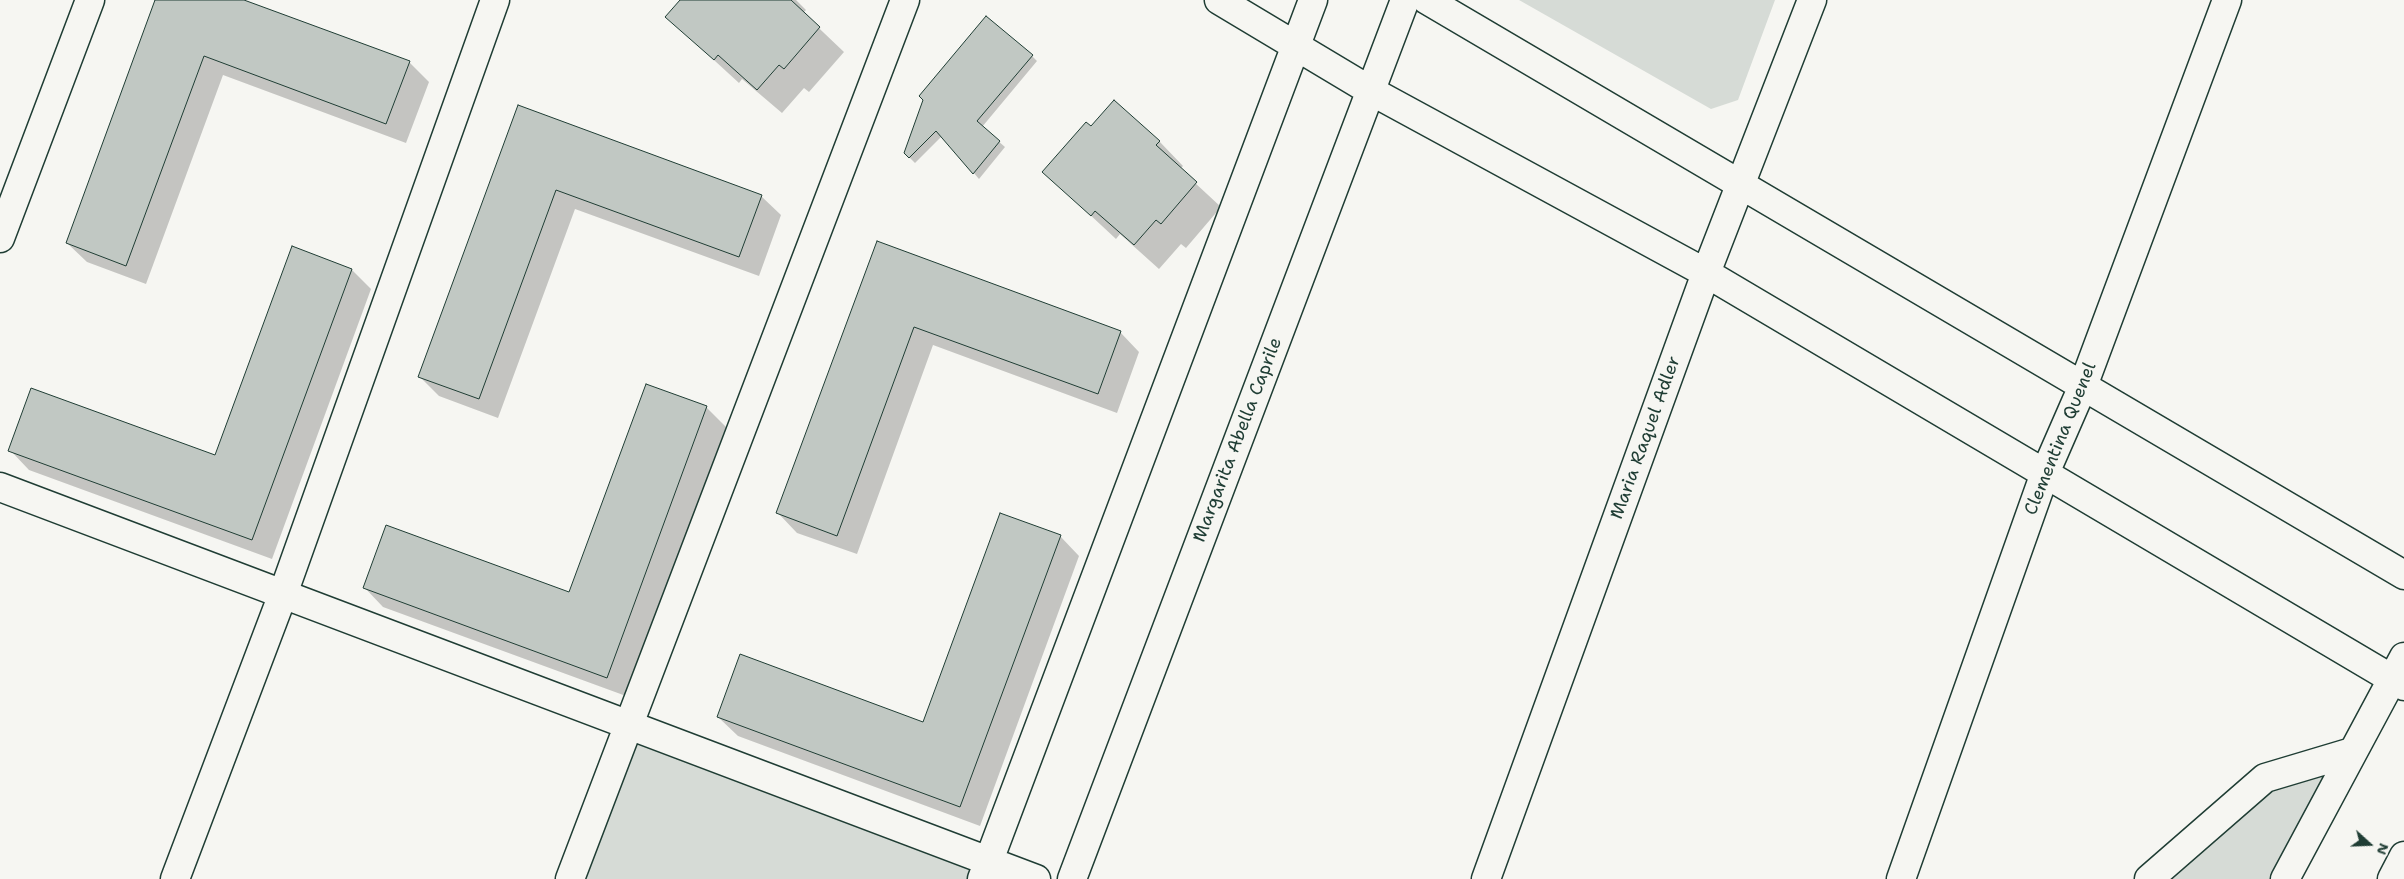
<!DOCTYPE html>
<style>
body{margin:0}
#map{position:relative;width:2404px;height:879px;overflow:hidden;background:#f6f6f2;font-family:"Shantell Sans",sans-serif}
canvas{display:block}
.north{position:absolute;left:2344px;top:819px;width:50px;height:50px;-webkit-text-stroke:4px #f6f6f2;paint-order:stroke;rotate:110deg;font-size:14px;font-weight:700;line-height:20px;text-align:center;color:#1f3d34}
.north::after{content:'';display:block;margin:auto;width:18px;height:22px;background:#1f3d34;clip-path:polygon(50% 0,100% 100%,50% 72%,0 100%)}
</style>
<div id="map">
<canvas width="2404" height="879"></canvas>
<div class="north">N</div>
</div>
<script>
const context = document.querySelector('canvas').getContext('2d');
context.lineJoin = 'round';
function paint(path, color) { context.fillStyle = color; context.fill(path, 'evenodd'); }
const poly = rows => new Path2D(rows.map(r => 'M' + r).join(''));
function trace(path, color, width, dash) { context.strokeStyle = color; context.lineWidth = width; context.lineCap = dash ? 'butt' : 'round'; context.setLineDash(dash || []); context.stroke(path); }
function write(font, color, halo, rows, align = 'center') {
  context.font = font + ' "Shantell Sans",sans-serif'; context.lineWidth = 5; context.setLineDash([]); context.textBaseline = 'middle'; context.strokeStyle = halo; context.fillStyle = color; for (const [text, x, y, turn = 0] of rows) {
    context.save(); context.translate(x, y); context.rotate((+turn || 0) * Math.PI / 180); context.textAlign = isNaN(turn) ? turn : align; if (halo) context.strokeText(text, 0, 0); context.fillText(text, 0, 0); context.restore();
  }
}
paint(poly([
 [1519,0,1775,0,1738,100,1711,109],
 [627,726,989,861,982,879,570,879],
 [2352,752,2285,879,2149,879,2265,778]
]), '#d6dbd6');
paint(poly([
 [156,0,240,0,409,62,429,82,406,143,223,75,146,284,87,262,67,243],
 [681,0,796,0,806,10,803,13,844,52,809,92,804,88,782,113,742,79,739,83,667,17],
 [1032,56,1037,61,982,127,1005,147,979,179,942,136,915,163,905,153],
 [519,106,761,196,781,215,759,276,575,209,498,418,439,396,419,376],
 [1091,128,1159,141,1183,166,1180,169,1221,207,1186,248,1181,244,1159,269,1120,234,1116,239,1044,172],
 [878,243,1120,332,1139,352,1117,413,933,345,857,554,797,533,778,513],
 [293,248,352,270,371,289,272,559,29,470,10,450,216,457],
 [706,407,726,427,626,696,383,607,364,587,570,594],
 [1060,536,1079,556,980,826,738,736,718,717,924,724]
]), '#0003');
const building = poly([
 [155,0,244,0,410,61,386,124,204,56,126,266,66,243,155,0],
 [680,0,791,0,820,27,784,69,779,65,757,90,718,55,714,60,665,17,680,0],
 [986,16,1033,55,977,121,1000,141,973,174,936,131,909,158,904,153,923,100,919,96,986,16],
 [1114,100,1160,141,1156,145,1197,182,1161,224,1156,220,1134,245,1095,211,1091,216,1042,172,1086,122,1091,126,1114,100],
 [518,105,762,195,739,257,556,190,479,399,418,377,518,105],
 [877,241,1121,331,1098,394,914,327,837,536,776,513,877,241],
 [292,246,352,269,252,540,8,451,31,388,215,455,292,246],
 [646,384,707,406,607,678,363,588,386,525,569,592,646,384],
 [1000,513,1061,535,960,807,717,717,740,654,923,722,1000,513]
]);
paint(building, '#c1c8c3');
trace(building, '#1f3d34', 1);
const street = poly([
 [1219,0,1371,91,1706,273,2404,686],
 [1427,0,2404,575],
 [0,238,90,0],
 [0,487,1036,879],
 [175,879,283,594,495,0],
 [570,879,905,0],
 [982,879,1313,0],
 [1072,879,1405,0],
 [1486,879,1706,273,1812,0],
 [1901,879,2045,473,2083,386,2227,0],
 [2149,879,2265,778,2352,752],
 [2285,879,2404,657],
 [2392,879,2404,856]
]);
trace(street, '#1f3d34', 31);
trace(street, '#f6f6f2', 28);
write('18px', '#1f3d34', '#f6f6f2', [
 ["Maria Raquel Adler",1646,438,-70],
 ["Clementina Quenel",2061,439,-68],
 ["Margarita Abella Caprile",1238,440,-69]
]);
</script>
